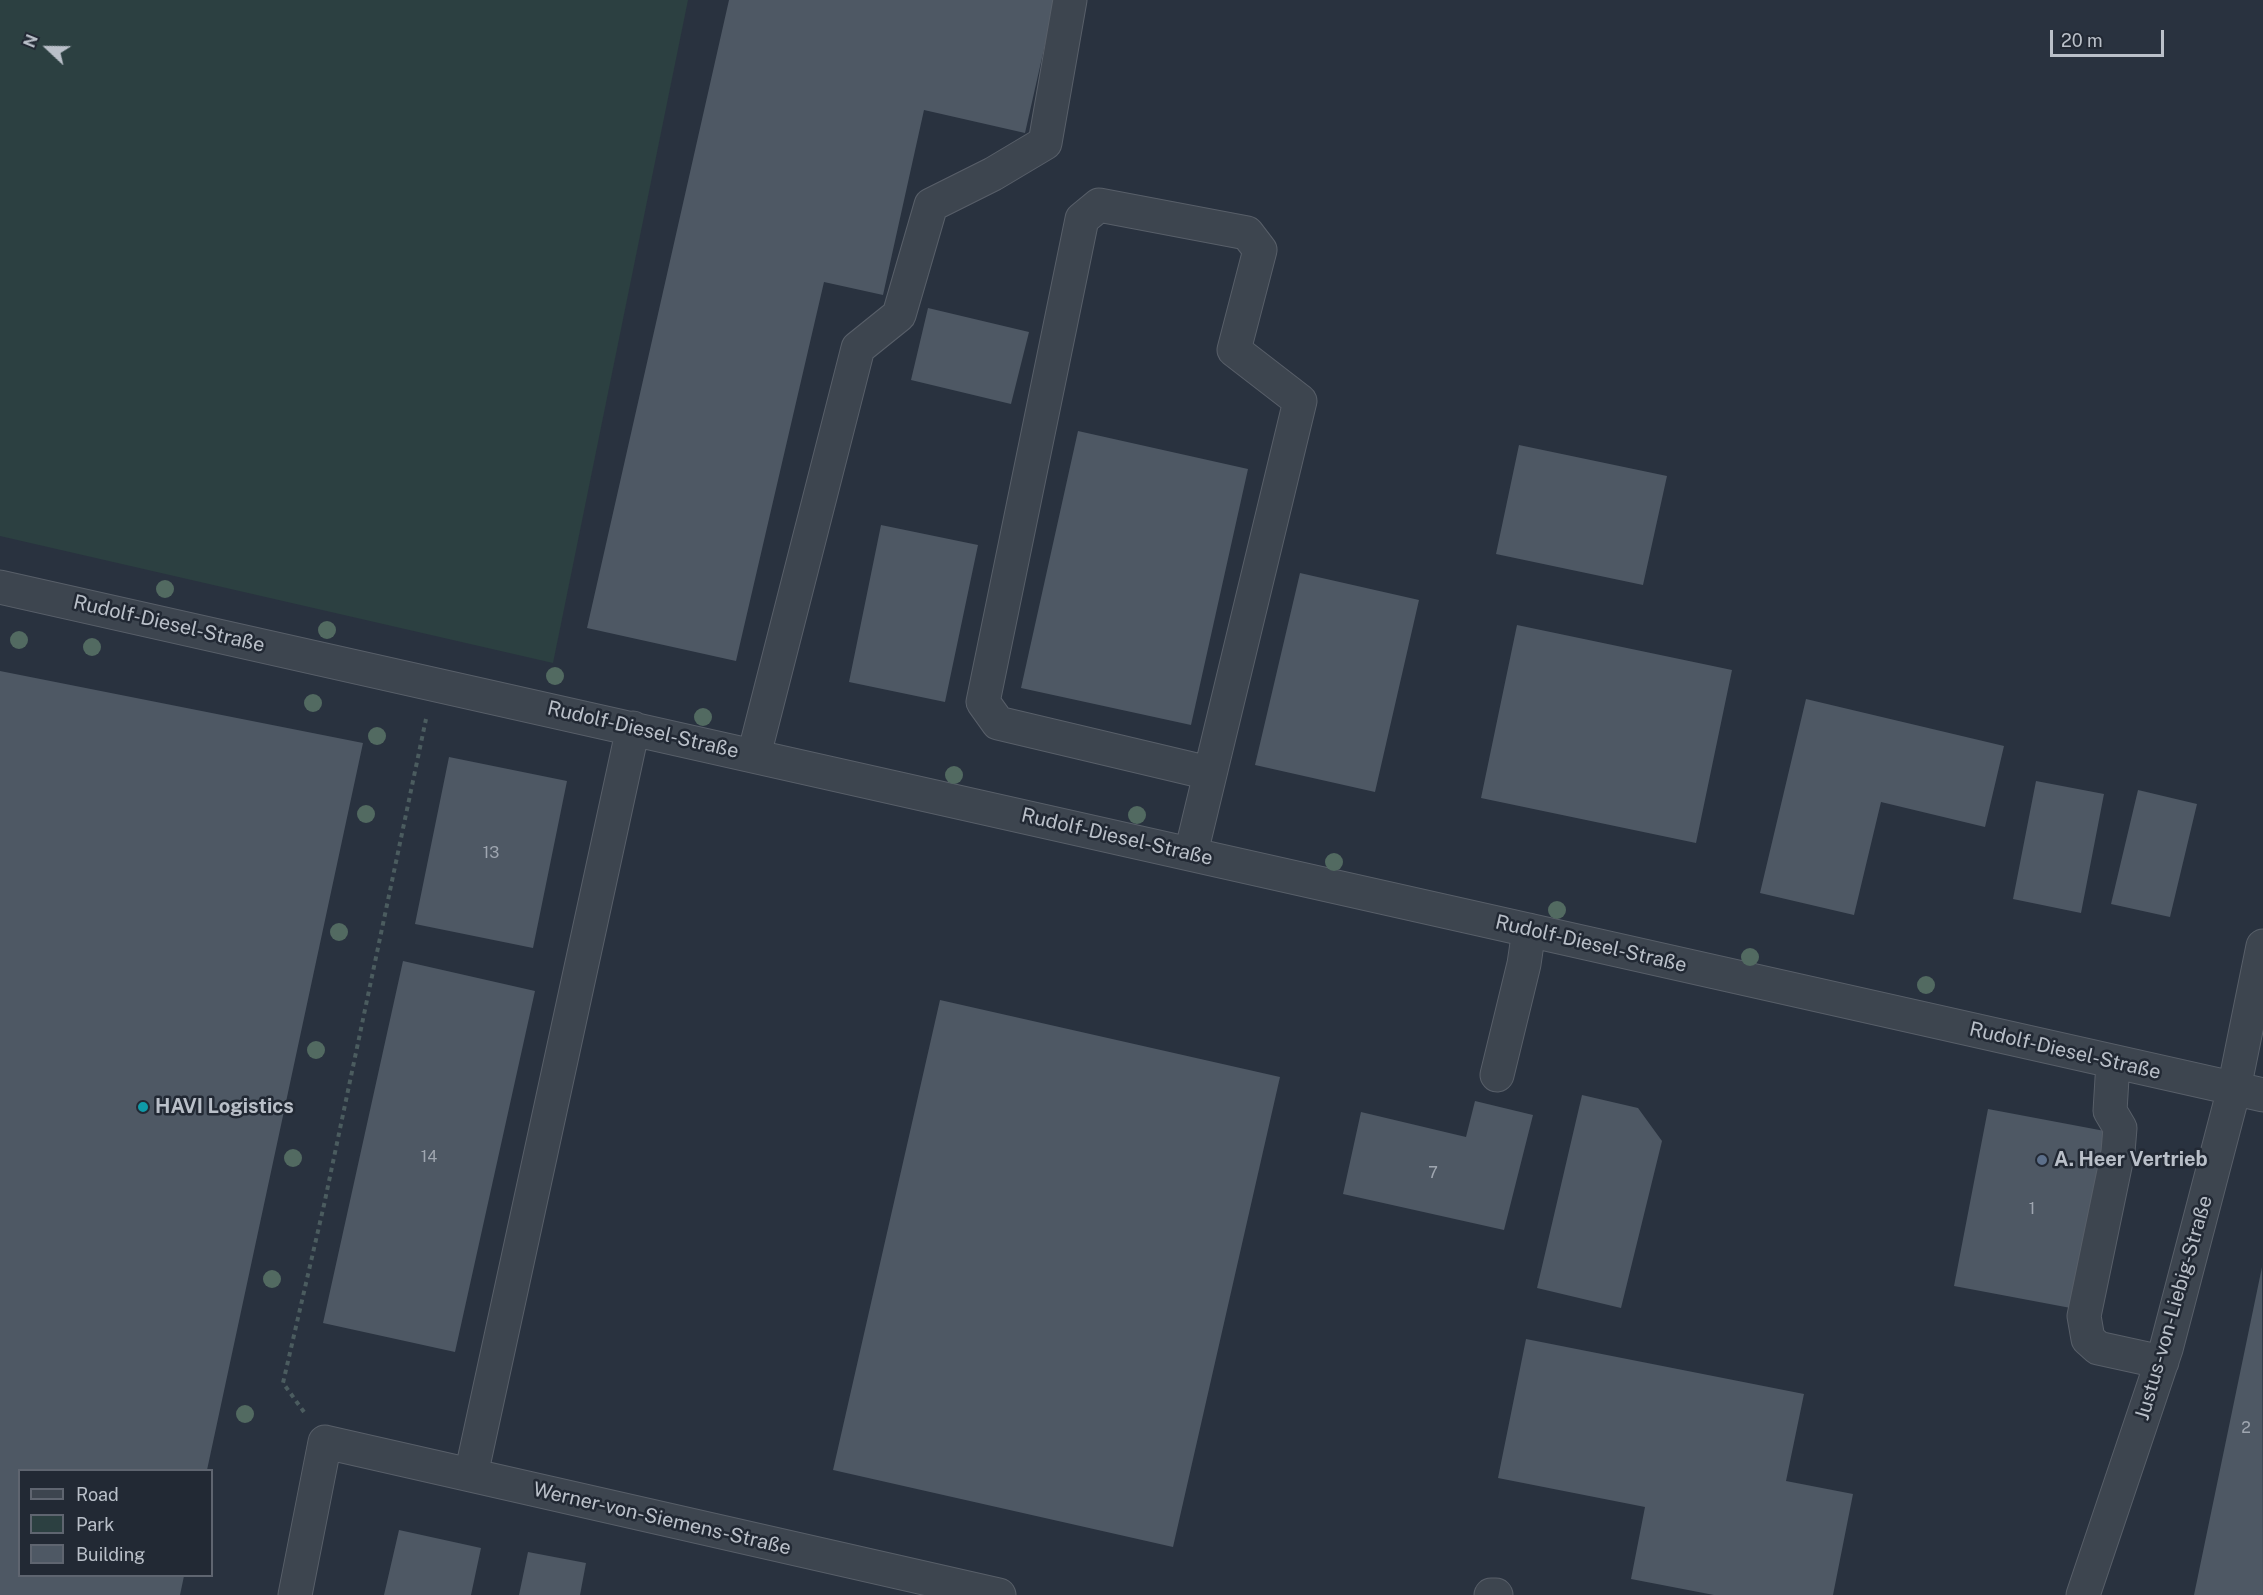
<!DOCTYPE html>
<meta charset="utf-8">
<style>
body{margin:0}
#map{position:relative;width:2263px;height:1595px;overflow:hidden;background:#29323f;font-family:"Public Sans",sans-serif}
canvas{display:block}
.legend{position:absolute;left:18px;top:1469px;width:195px;height:108px;box-sizing:border-box;background:#222934;border:2px solid #5f6570;margin:0;padding:8px 10px;list-style:none;font-size:18px;color:#bac0c9}
.legend li{display:flex;align-items:center;gap:12px;height:30px}
.legend b{width:30px;border:2px solid #5f6570}
.north{position:absolute;left:18px;top:18px;width:60px;height:60px;-webkit-text-stroke:4px #222934;paint-order:stroke;rotate:292deg;font-size:16px;font-weight:700;line-height:24px;text-align:center;color:#bac0c9}
.north::after{content:'';display:block;margin:auto;width:21px;height:27px;background:#bac0c9;clip-path:polygon(50% 0,100% 100%,50% 72%,0 100%)}
.scale{position:absolute;left:2050px;top:30px;width:114px;height:27px;box-sizing:border-box;border:3px solid #bac0c9;border-top:0;padding-left:8px;font-size:18px;line-height:21px;white-space:nowrap;color:#bac0c9;-webkit-text-stroke:4px #222934;paint-order:stroke}
</style>
<div id="map">
<canvas width="2263" height="1595"></canvas>
<ul class="legend">
<li><b style="height:8px;background:#3d454f"></b>Road</li>
<li><b style="height:16px;background:#2c4041"></b>Park</li>
<li><b style="height:16px;background:#4e5864"></b>Building</li>
</ul>
<div class="north">N</div>
<div class="scale">20 m</div>
</div>
<script>
const context = document.querySelector('canvas').getContext('2d');
context.lineJoin = 'round';
function paint(path, color) { context.fillStyle = color; context.fill(path, 'evenodd'); }
const poly = rows => new Path2D(rows.map(r => 'M' + r).join(''));
function trace(path, color, width, dash) { context.strokeStyle = color; context.lineWidth = width; context.lineCap = dash ? 'butt' : 'round'; context.setLineDash(dash || []); context.stroke(path); }
function write(font, color, halo, rows, align = 'center') {
  context.font = font + ' "Public Sans",sans-serif'; context.lineWidth = 5; context.setLineDash([]); context.textBaseline = 'middle'; context.strokeStyle = halo; context.fillStyle = color; for (const [text, x, y, turn = 0] of rows) {
    context.save(); context.translate(x, y); context.rotate((+turn || 0) * Math.PI / 180); context.textAlign = isNaN(turn) ? turn : align; if (halo) context.strokeText(text, 0, 0); context.fillText(text, 0, 0); context.restore();
  }
}
paint(poly([
 [0,0,688,0,553,663,0,536]
]), '#2c4041');
paint(poly([
 [729,0,1055,0,1025,133,924,110,883,295,824,282,736,661,587,628],
 [928,308,1029,332,1011,404,911,380],
 [1078,431,1248,469,1191,725,1021,688],
 [1519,445,1667,476,1643,585,1496,554],
 [881,525,978,545,945,702,849,682],
 [1300,573,1419,600,1375,792,1255,765],
 [1517,625,1732,670,1696,843,1481,798],
 [0,671,363,743,207,1470,20,1470,20,1576,184,1576,180,1595,0,1595],
 [1806,699,2004,746,1985,827,1881,802,1854,915,1760,893],
 [449,757,567,781,533,948,415,924],
 [2036,781,2104,794,2081,913,2013,899],
 [2138,790,2197,804,2170,917,2111,904],
 [403,961,535,991,455,1352,323,1323],
 [940,1000,1280,1077,1173,1547,833,1470],
 [1582,1095,1638,1108,1662,1141,1621,1308,1537,1288],
 [1475,1101,1533,1115,1504,1230,1343,1194,1361,1112,1466,1137],
 [1988,1109,2110,1132,2076,1309,1954,1286],
 [2262,1267,2263,1595,2194,1595],
 [1526,1339,1804,1394,1786,1481,1853,1494,1833,1595,1714,1595,1631,1579,1645,1507,1498,1478],
 [399,1530,481,1548,471,1595,384,1595],
 [528,1552,586,1563,580,1595,519,1595]
]), '#4e5864');
const minor = poly([
 [0,587,2263,1095],
 [754,755,858,348,899,315,931,205,993,174,1045,143,1070,0],
 [1191,853,1300,401,1234,350,1260,250,1247,233,1099,205,1082,219,983,702,998,723,1209,773],
 [2113,1062,2110,1111,2120,1128,2118,1152,2084,1316,2088,1339,2098,1348,2162,1362],
 [1497,1075,1524,964,1529,930],
 [471,1475,633,728],
 [295,1595,325,1442,999,1595],
 [1491,1595,1496,1595],
 [2083,1595,2166,1349,2234,1089,2263,946]
]);
trace(minor, '#585f69', 35);
trace(poly([
 [304,1412,283,1383,324,1205,426,719]
]), '#4b5c5f', 4, [4.5, 4.5]);
trace(minor, '#3d454f', 33);
context.fillStyle = '#526a61';
for (const [x, y] of [
 [165,589],
 [327,630],
 [19,640],
 [92,647],
 [555,676],
 [313,703],
 [703,717],
 [377,736],
 [954,775],
 [366,814],
 [1137,815],
 [1334,862],
 [1557,910],
 [339,932],
 [1750,957],
 [1926,985],
 [316,1050],
 [293,1158],
 [272,1279],
 [245,1414]
]) { context.beginPath(); context.arc(x, y, 9, 0, 2 * Math.PI); context.fill(); }
for (const [x, y, r, color] of [
 [143,1107,6,"#0f9aa8"],
 [2042,1160,6,"#5c6f8a"]
]) { const dot = new Path2D(); dot.arc(x, y, r, 0, 2 * Math.PI); context.fillStyle = color; context.fill(dot); trace(dot, '#222934', 2); }
write('16px', '#9fa6b0', null, [
 ["13",491,853],
 ["14",429,1157],
 ["7",1433,1173],
 ["1",2032,1209],
 ["2",2246,1428]
]);
write('20px', '#bac0c9', '#222934', [
 ["Rudolf-Diesel-Straße",169,624,13],
 ["Rudolf-Diesel-Straße",643,730,13],
 ["Rudolf-Diesel-Straße",1117,837,13],
 ["Rudolf-Diesel-Straße",1591,944,13],
 ["Rudolf-Diesel-Straße",2065,1051,13],
 ["Justus-von-Liebig-Straße",2174,1308,-74],
 ["Werner-von-Siemens-Straße",662,1519,13]
]);
write('bold 20px', '#bac0c9', '#222934', [
 ["HAVI Logistics",155,1107],
 ["A. Heer Vertrieb",2054,1160]
], 'left');
</script>
